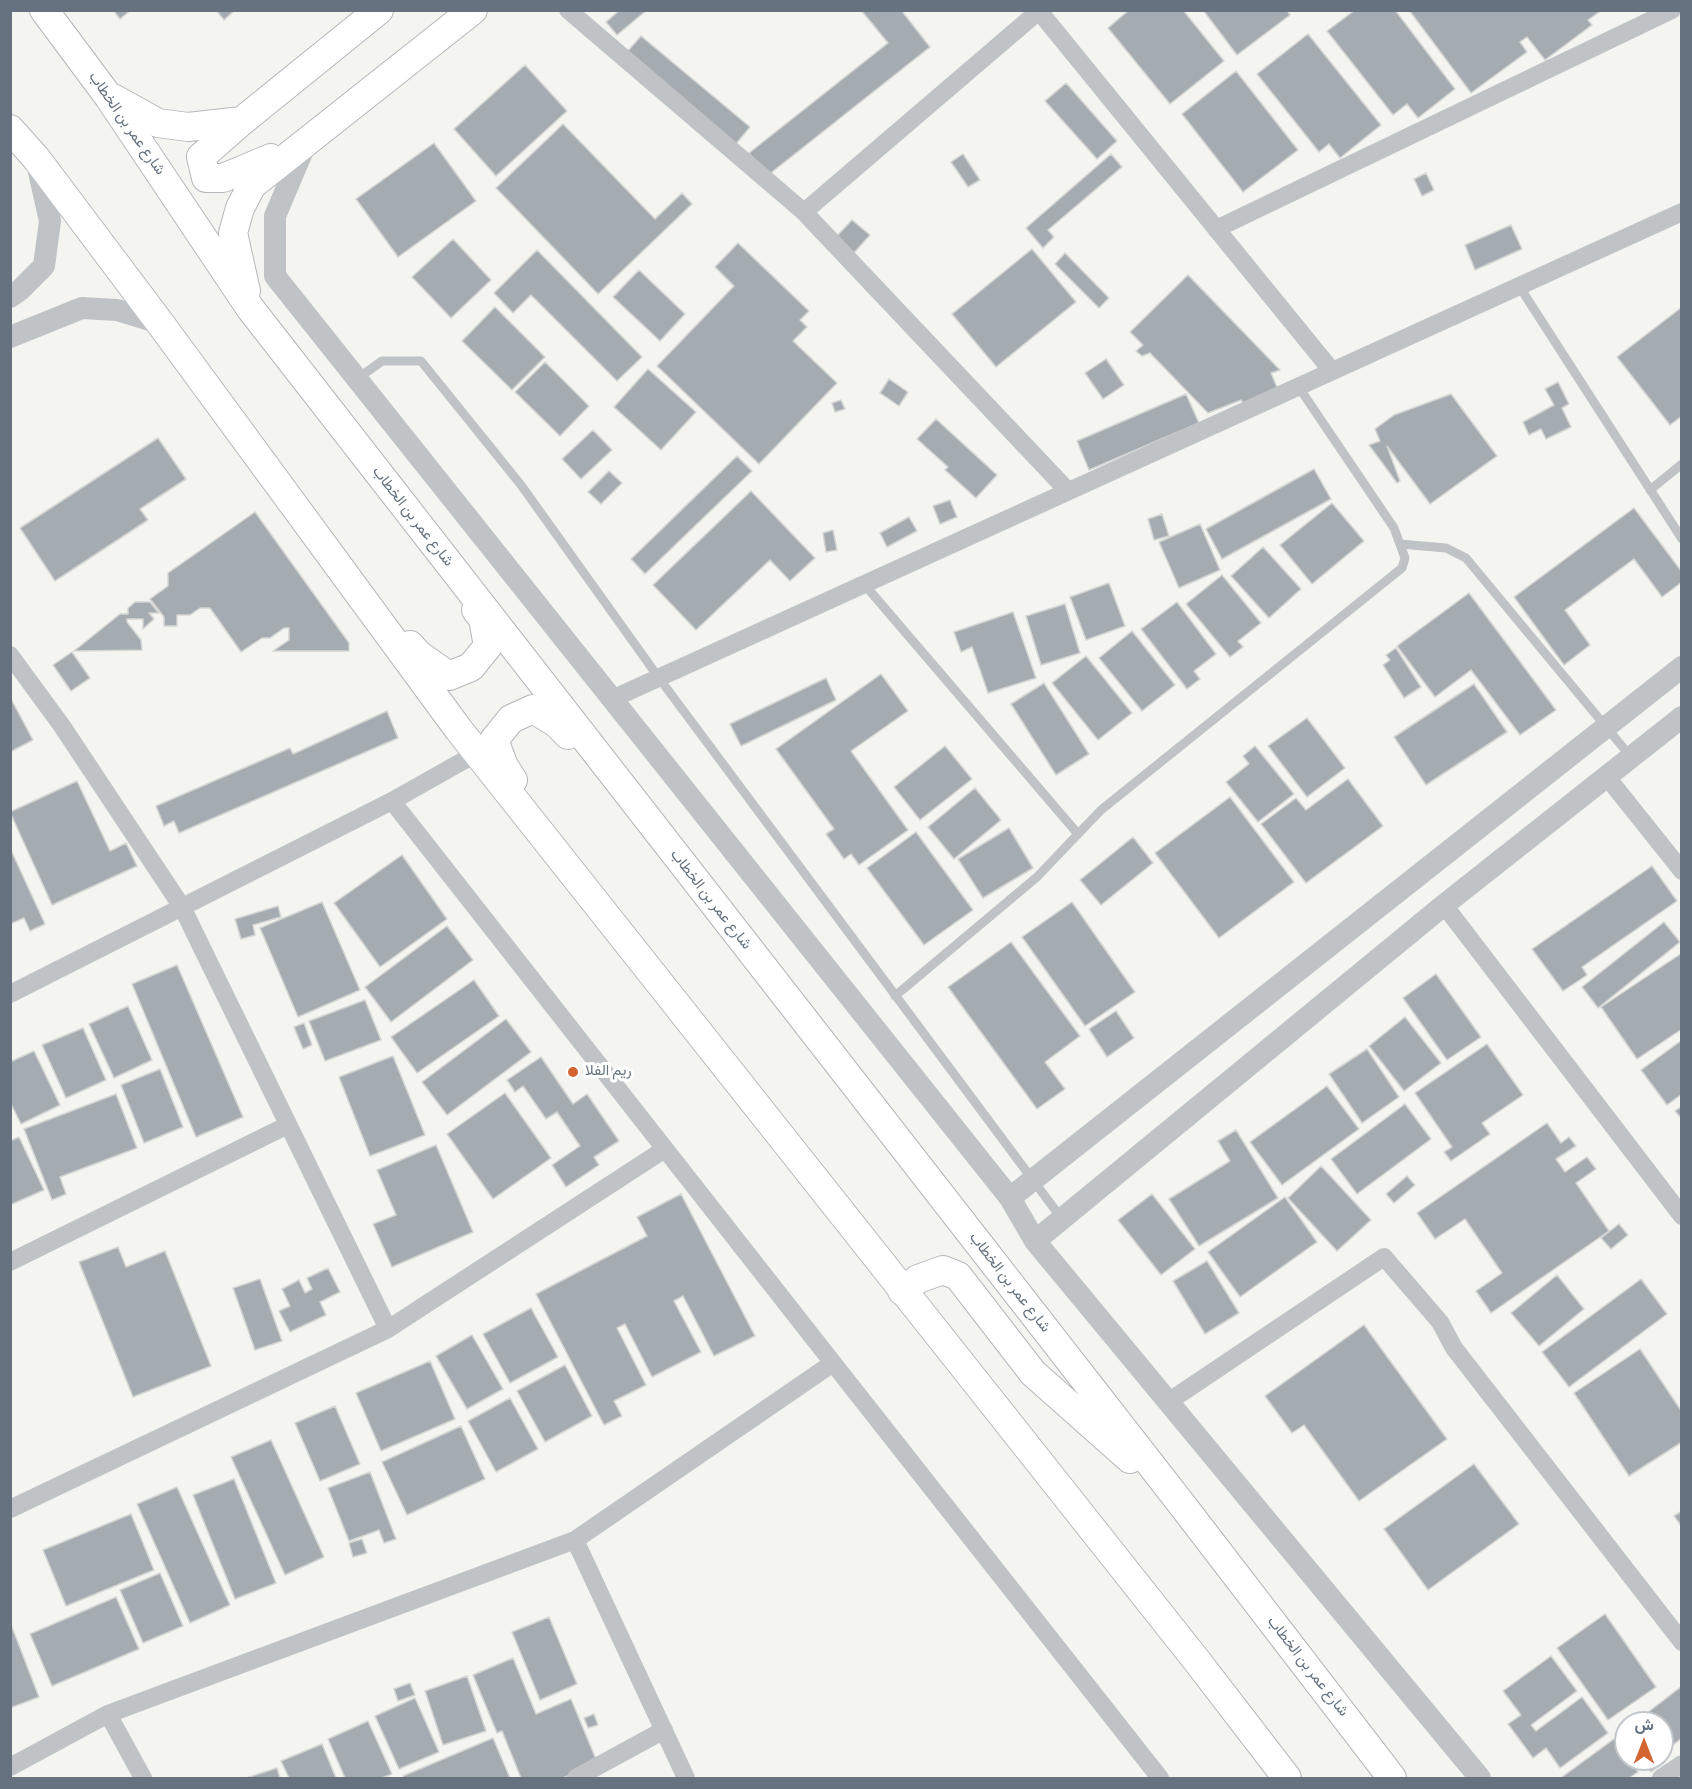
<!DOCTYPE html>
<meta charset="utf-8">
<style>
body{margin:0}
#map{position:relative;width:1692px;height:1789px;overflow:hidden;background:#f4f4f1;font-family:"Source Sans 3",Vazirmatn,sans-serif}
canvas{display:block}
.frame{position:absolute;inset:0;border:12px solid #66727f;pointer-events:none}
.north{position:absolute;left:1614px;top:1711px;width:60px;height:60px;box-sizing:border-box;background:#fff;border:2px solid #c2c7cc;border-radius:50%;rotate:0deg;font-size:16px;font-weight:700;line-height:24px;text-align:center;color:#66727f}
.north::after{content:'';display:block;margin:auto;width:21px;height:27px;background:#d46431;clip-path:polygon(50% 0,100% 100%,50% 72%,0 100%)}
</style>
<div id="map">
<canvas width="1692" height="1789"></canvas>
<div class="frame"></div>
<div class="north">ش</div>
</div>
<script>
const context = document.querySelector('canvas').getContext('2d');
context.lineJoin = 'round';
function paint(path, color) { context.fillStyle = color; context.fill(path, 'evenodd'); }
const poly = rows => new Path2D(rows.map(r => 'M' + r).join(''));
function trace(path, color, width, dash) { context.strokeStyle = color; context.lineWidth = width; context.lineCap = dash ? 'butt' : 'round'; context.setLineDash(dash || []); context.stroke(path); }
function write(font, color, halo, rows, align = 'center') {
  context.font = font + ' "Source Sans 3",Vazirmatn,sans-serif'; context.lineWidth = 6; context.setLineDash([]); context.textBaseline = 'middle'; context.strokeStyle = halo; context.fillStyle = color; for (const [text, x, y, turn = 0] of rows) {
    context.save(); context.translate(x, y); context.rotate((+turn || 0) * Math.PI / 180); context.textAlign = isNaN(turn) ? turn : align; if (halo) context.strokeText(text, 0, 0); context.fillText(text, 0, 0); context.restore();
  }
}
const building = poly([
 [113,10,131,10,120,19,113,10],
 [216,10,235,10,224,20,216,10],
 [620,10,647,10,617,35,606,22,620,10],
 [861,10,901,10,930,47,767,176,749,153,888,43,861,10],
 [1129,10,1183,10,1224,61,1170,104,1108,28,1129,10],
 [1203,10,1287,10,1290,15,1237,55,1203,10],
 [1355,10,1395,10,1455,89,1418,118,1407,104,1393,115,1327,31,1355,10],
 [1409,10,1602,10,1588,20,1592,25,1545,60,1527,37,1520,42,1527,52,1471,93,1409,10],
 [1308,34,1381,125,1340,158,1329,144,1319,152,1257,74,1308,34],
 [641,36,750,127,735,145,626,53,641,36],
 [525,65,567,111,496,176,454,129,525,65],
 [1236,71,1298,150,1243,192,1182,114,1236,71],
 [1066,83,1117,141,1097,159,1045,101,1066,83],
 [563,124,655,219,682,193,692,204,598,294,496,188,563,124],
 [434,143,476,201,398,257,356,199,434,143],
 [963,154,980,180,968,187,951,162,963,154],
 [1111,154,1122,167,1048,230,1054,237,1043,248,1026,228,1111,154],
 [1426,173,1434,190,1422,196,1414,179,1426,173],
 [852,220,870,235,853,254,835,238,852,220],
 [1511,225,1522,249,1475,270,1465,245,1511,225],
 [453,239,491,280,451,318,412,277,453,239],
 [738,243,809,311,800,320,807,327,793,341,837,383,759,464,657,366,734,286,715,267,738,243],
 [1032,249,1076,302,996,367,952,314,1032,249],
 [537,250,642,357,617,381,531,295,513,313,494,293,537,250],
 [1065,253,1109,298,1099,308,1055,264,1065,253],
 [639,270,685,314,660,341,613,297,639,270],
 [1188,275,1280,370,1271,373,1279,392,1245,405,1241,400,1208,413,1150,353,1142,356,1136,351,1143,345,1130,332,1188,275],
 [495,307,545,357,512,390,462,341,495,307],
 [1682,307,1682,416,1670,425,1617,357,1682,307],
 [1106,359,1124,385,1103,399,1085,373,1106,359],
 [545,362,589,406,560,436,515,392,545,362],
 [648,369,696,412,661,450,614,407,648,369],
 [889,379,908,392,899,406,880,393,889,379],
 [1558,382,1569,404,1562,408,1571,427,1546,439,1541,429,1529,435,1523,422,1554,405,1545,389,1558,382],
 [1186,394,1199,423,1089,470,1077,441,1186,394],
 [1451,394,1497,456,1430,504,1387,446,1400,481,1397,483,1369,445,1380,441,1375,429,1394,415,1451,394],
 [841,400,845,409,835,412,832,403,841,400],
 [936,419,997,475,976,498,945,470,948,467,917,439,936,419],
 [593,430,612,450,581,479,562,459,593,430],
 [158,438,186,479,140,509,148,520,55,581,20,528,158,438],
 [737,456,752,471,645,574,631,559,737,456],
 [1314,469,1331,499,1222,559,1206,529,1314,469],
 [609,471,622,483,601,504,588,492,609,471],
 [751,491,815,558,790,581,770,560,696,630,653,585,751,491],
 [950,500,957,517,940,524,933,506,950,500],
 [1332,503,1364,541,1312,584,1280,545,1332,503],
 [1634,508,1682,572,1682,582,1662,597,1634,559,1565,610,1590,645,1564,665,1514,597,1634,508],
 [255,512,349,643,349,651,273,651,289,640,289,628,284,628,270,638,262,638,241,652,210,608,200,608,190,615,177,615,177,626,164,626,164,617,150,599,168,586,168,573,255,512],
 [1162,514,1169,536,1154,540,1148,519,1162,514],
 [909,517,917,531,887,547,880,533,909,517],
 [1200,524,1220,570,1179,588,1159,542,1200,524],
 [833,530,837,550,826,552,823,533,833,530],
 [1263,547,1301,589,1269,618,1231,576,1263,547],
 [1222,575,1261,623,1238,641,1243,647,1230,657,1186,604,1222,575],
 [1109,583,1125,626,1086,640,1070,597,1109,583],
 [1469,593,1556,710,1520,735,1471,670,1435,697,1397,646,1469,593],
 [135,602,150,602,159,613,149,613,154,619,143,629,143,619,127,619,127,622,141,640,142,650,74,651,120,614,128,614,128,608,135,602],
 [1177,602,1216,654,1194,671,1200,679,1187,689,1141,629,1177,602],
 [1065,604,1080,653,1041,665,1026,616,1065,604],
 [1013,612,1036,678,988,693,972,647,961,652,954,632,1013,612],
 [1132,631,1175,685,1142,711,1099,658,1132,631],
 [1396,648,1421,687,1404,698,1383,665,1390,660,1386,655,1396,648],
 [72,652,90,678,71,691,53,665,72,652],
 [1086,656,1132,713,1098,740,1052,683,1086,656],
 [881,674,908,711,851,751,908,830,859,865,851,854,844,859,826,834,834,829,776,749,881,674],
 [826,678,836,700,741,746,730,724,826,678],
 [1044,683,1089,754,1056,775,1011,704,1044,683],
 [1474,684,1507,732,1426,785,1394,737,1474,684],
 [10,697,33,740,10,752,10,697],
 [387,711,398,738,179,833,174,821,164,826,156,806,290,748,293,754,387,711],
 [1307,718,1345,768,1307,797,1268,746,1307,718],
 [945,746,972,779,920,820,894,787,945,746],
 [1255,746,1294,794,1258,822,1226,782,1249,764,1243,756,1255,746],
 [1348,779,1383,826,1306,883,1261,824,1296,798,1306,810,1348,779],
 [77,781,110,851,126,843,137,866,52,905,10,812,77,781],
 [975,788,1001,820,954,859,928,827,975,788],
 [1230,797,1294,882,1219,938,1155,853,1230,797],
 [1009,828,1033,868,983,898,958,859,1009,828],
 [916,832,973,910,924,945,867,868,916,832],
 [1133,837,1153,863,1101,905,1080,880,1133,837],
 [10,848,45,924,30,931,24,918,10,924,10,848],
 [402,855,447,919,380,967,334,903,402,855],
 [1652,866,1677,901,1582,967,1587,975,1563,991,1532,949,1652,866],
 [322,902,360,990,298,1017,260,928,322,902],
 [1072,902,1135,992,1085,1026,1022,937,1072,902],
 [278,906,281,917,253,925,255,935,241,939,235,919,278,906],
 [1664,922,1680,942,1598,1008,1582,987,1664,922],
 [447,926,473,960,391,1022,365,987,447,926],
 [1011,942,1080,1036,1045,1062,1065,1089,1037,1109,948,987,1011,942],
 [1682,953,1682,1029,1637,1059,1601,1007,1682,953],
 [177,965,243,1117,196,1137,132,984,177,965],
 [1436,974,1481,1037,1447,1060,1403,998,1436,974],
 [474,980,499,1016,417,1073,391,1037,474,980],
 [365,1000,381,1040,325,1061,309,1021,365,1000],
 [128,1006,152,1060,114,1078,89,1024,128,1006],
 [1116,1011,1134,1038,1107,1057,1089,1029,1116,1011],
 [1405,1017,1441,1063,1404,1091,1369,1046,1405,1017],
 [506,1019,531,1052,447,1115,422,1082,506,1019],
 [304,1023,312,1045,303,1049,294,1027,304,1023],
 [83,1028,106,1080,66,1098,42,1045,83,1028],
 [1682,1040,1682,1094,1667,1105,1641,1070,1682,1040],
 [1487,1044,1523,1095,1482,1123,1490,1134,1451,1161,1444,1152,1452,1147,1415,1093,1487,1044],
 [1367,1049,1399,1097,1362,1123,1329,1074,1367,1049],
 [34,1051,60,1105,21,1124,10,1102,10,1062,34,1051],
 [393,1056,425,1135,370,1156,339,1077,393,1056],
 [541,1057,573,1104,587,1094,619,1141,594,1157,599,1165,566,1187,552,1165,580,1146,557,1112,546,1119,523,1086,515,1092,507,1080,541,1057],
 [160,1069,183,1127,144,1143,121,1085,160,1069],
 [1327,1086,1359,1129,1282,1185,1250,1142,1327,1086],
 [505,1093,551,1158,493,1199,447,1134,505,1093],
 [116,1094,137,1148,60,1177,66,1194,52,1200,24,1129,116,1094],
 [1405,1104,1431,1139,1357,1194,1331,1159,1405,1104],
 [1682,1106,1682,1119,1675,1111,1682,1106],
 [1547,1123,1561,1143,1569,1137,1576,1146,1556,1159,1565,1172,1587,1157,1596,1169,1576,1183,1609,1231,1491,1313,1476,1291,1502,1273,1465,1219,1435,1239,1417,1213,1547,1123],
 [1236,1130,1278,1198,1199,1246,1169,1199,1230,1161,1218,1141,1236,1130],
 [19,1137,44,1190,10,1205,10,1141,19,1137],
 [436,1145,473,1232,392,1267,373,1224,396,1215,377,1170,436,1145],
 [1321,1166,1371,1220,1337,1251,1288,1198,1321,1166],
 [1407,1176,1415,1185,1394,1203,1386,1194,1407,1176],
 [681,1194,755,1336,714,1356,683,1296,674,1301,701,1352,652,1377,625,1324,617,1328,646,1385,614,1401,622,1416,604,1425,536,1294,647,1236,637,1217,681,1194],
 [1152,1194,1195,1249,1161,1275,1118,1220,1152,1194],
 [1285,1197,1317,1242,1240,1297,1208,1252,1285,1197],
 [1619,1224,1628,1235,1611,1249,1601,1238,1619,1224],
 [118,1247,126,1267,165,1251,211,1366,133,1397,79,1262,118,1247],
 [1207,1261,1239,1313,1205,1334,1173,1281,1207,1261],
 [328,1268,340,1292,320,1302,326,1315,290,1332,279,1311,290,1306,282,1289,299,1280,305,1293,312,1289,307,1278,328,1268],
 [1557,1275,1584,1309,1539,1346,1511,1313,1557,1275],
 [260,1279,282,1341,255,1350,233,1288,260,1279],
 [1641,1279,1667,1314,1569,1387,1542,1352,1641,1279],
 [531,1308,558,1357,510,1383,483,1334,531,1308],
 [1364,1325,1447,1439,1359,1501,1304,1425,1292,1433,1265,1396,1364,1325],
 [472,1335,503,1389,467,1409,436,1356,472,1335],
 [1640,1349,1682,1412,1682,1442,1629,1476,1574,1393,1640,1349],
 [430,1361,455,1419,381,1451,356,1393,430,1361],
 [565,1365,592,1416,545,1442,517,1391,565,1365],
 [510,1398,538,1449,496,1472,468,1421,510,1398],
 [335,1406,360,1464,320,1481,295,1423,335,1406],
 [461,1426,485,1479,407,1515,382,1462,461,1426],
 [271,1440,324,1557,285,1575,231,1457,271,1440],
 [1474,1464,1519,1524,1428,1590,1384,1529,1474,1464],
 [370,1472,396,1539,384,1543,379,1530,349,1541,328,1488,370,1472],
 [234,1479,276,1583,235,1599,193,1495,234,1479],
 [177,1487,230,1605,190,1623,137,1504,177,1487],
 [1682,1511,1682,1527,1674,1516,1682,1511],
 [131,1514,154,1570,66,1606,43,1550,131,1514],
 [362,1539,367,1553,353,1557,349,1543,362,1539],
 [160,1573,183,1626,143,1643,120,1590,160,1573],
 [116,1597,139,1649,52,1686,30,1634,116,1597],
 [1605,1614,1656,1687,1608,1720,1557,1648,1605,1614],
 [549,1617,577,1684,540,1700,512,1632,549,1617],
 [10,1622,39,1697,10,1708,10,1622],
 [1551,1656,1577,1691,1531,1725,1536,1731,1582,1697,1608,1733,1560,1768,1546,1748,1533,1758,1508,1724,1521,1715,1503,1691,1551,1656],
 [513,1658,536,1714,571,1699,598,1764,563,1778,521,1778,502,1731,497,1733,473,1675,513,1658],
 [467,1676,486,1731,443,1745,425,1691,467,1676],
 [410,1683,415,1695,398,1701,394,1689,410,1683],
 [1682,1686,1682,1738,1662,1753,1662,1723,1634,1723,1682,1686],
 [415,1698,439,1752,399,1769,375,1716,415,1698],
 [594,1714,598,1725,588,1728,584,1718,594,1714],
 [368,1721,392,1774,382,1778,345,1778,328,1739,368,1721],
 [493,1738,510,1778,404,1778,403,1776,493,1738],
 [1614,1739,1626,1755,1626,1759,1629,1759,1638,1772,1629,1778,1563,1778,1562,1777,1614,1739],
 [322,1744,336,1778,289,1778,281,1761,322,1744],
 [1640,1759,1662,1759,1664,1762,1651,1772,1640,1759],
 [277,1768,280,1778,246,1778,277,1768]
]);
paint(building, '#a5acb1');
trace(building, '#d5d6d4', 1.5);
const primary = poly([
 [44,10,108,96,250,308,1183,1506,1392,1778],
 [113,98,158,123,188,127,242,121],
 [10,129,36,158,160,323,459,730,1197,1661,1287,1778],
 [271,158,223,178,206,178,201,157,242,121,379,10],
 [246,291,233,233,240,208,252,185,473,10],
 [410,645,419,655,449,676,471,667,488,646,483,619,476,610],
 [513,780,504,766,494,740,511,719,533,709,556,723,568,735],
 [902,1291,918,1279,943,1270,958,1276,1033,1373,1130,1459]
]);
trace(primary, '#b4b7ba', 30);
trace(poly([
 [1519,286,1682,539],
 [357,379,382,361,421,361,521,485,659,678,1062,1219],
 [1650,490,1682,464],
 [1400,544,1446,548,1466,558,1631,757],
 [864,584,1078,834],
 [895,996,1037,877,1101,810,1402,568,1405,558,1394,528,1298,386]
]), '#c0c3c6', 9);
trace(poly([
 [568,10,804,212,1068,491],
 [1039,11,1332,371],
 [804,212,1040,10],
 [1216,229,1672,10],
 [10,655,62,726,182,907,388,1329],
 [612,699,1682,212],
 [1607,777,1682,871],
 [392,801,833,1363],
 [1444,905,1682,1216],
 [10,994,392,801,477,753],
 [10,1262,288,1125],
 [1168,1402,1384,1257,1440,1322,1454,1348,1682,1642],
 [10,1509,388,1329,665,1149],
 [575,1540,833,1363,1160,1778],
 [108,1714,143,1778],
 [10,1767,108,1714,575,1540,686,1778],
 [576,1778,664,1730],
 [1661,1778,1682,1764]
]), '#c0c3c6', 18);
trace(poly([
 [306,143,275,216,275,276,1010,1198,1035,1241,1480,1778],
 [10,297,20,290,44,266,50,221,37,163],
 [10,337,82,308,117,310,160,323],
 [1010,1198,1682,667],
 [1035,1241,1444,905,1682,717]
]), '#c0c3c6', 22);
trace(primary, '#fff', 28);
for (const [x, y, r, color] of [
 [573,1072,6,"#d46431"]
]) { const dot = new Path2D(); dot.arc(x, y, r, 0, 2 * Math.PI); context.fillStyle = color; context.fill(dot); trace(dot, '#fff', 2); }
write('15px', '#66727f', '#fff', [
 ["شارع عمر بن الخطاب",126,124,55],
 ["شارع عمر بن الخطاب",412,517,52],
 ["شارع عمر بن الخطاب",710,900,52],
 ["شارع عمر بن الخطاب",1009,1283,52],
 ["شارع عمر بن الخطاب",1307,1667,52]
]);
write('15px', '#66727f', '#fff', [
 ["ريم الفلا",585,1072]
], 'left');
</script>
